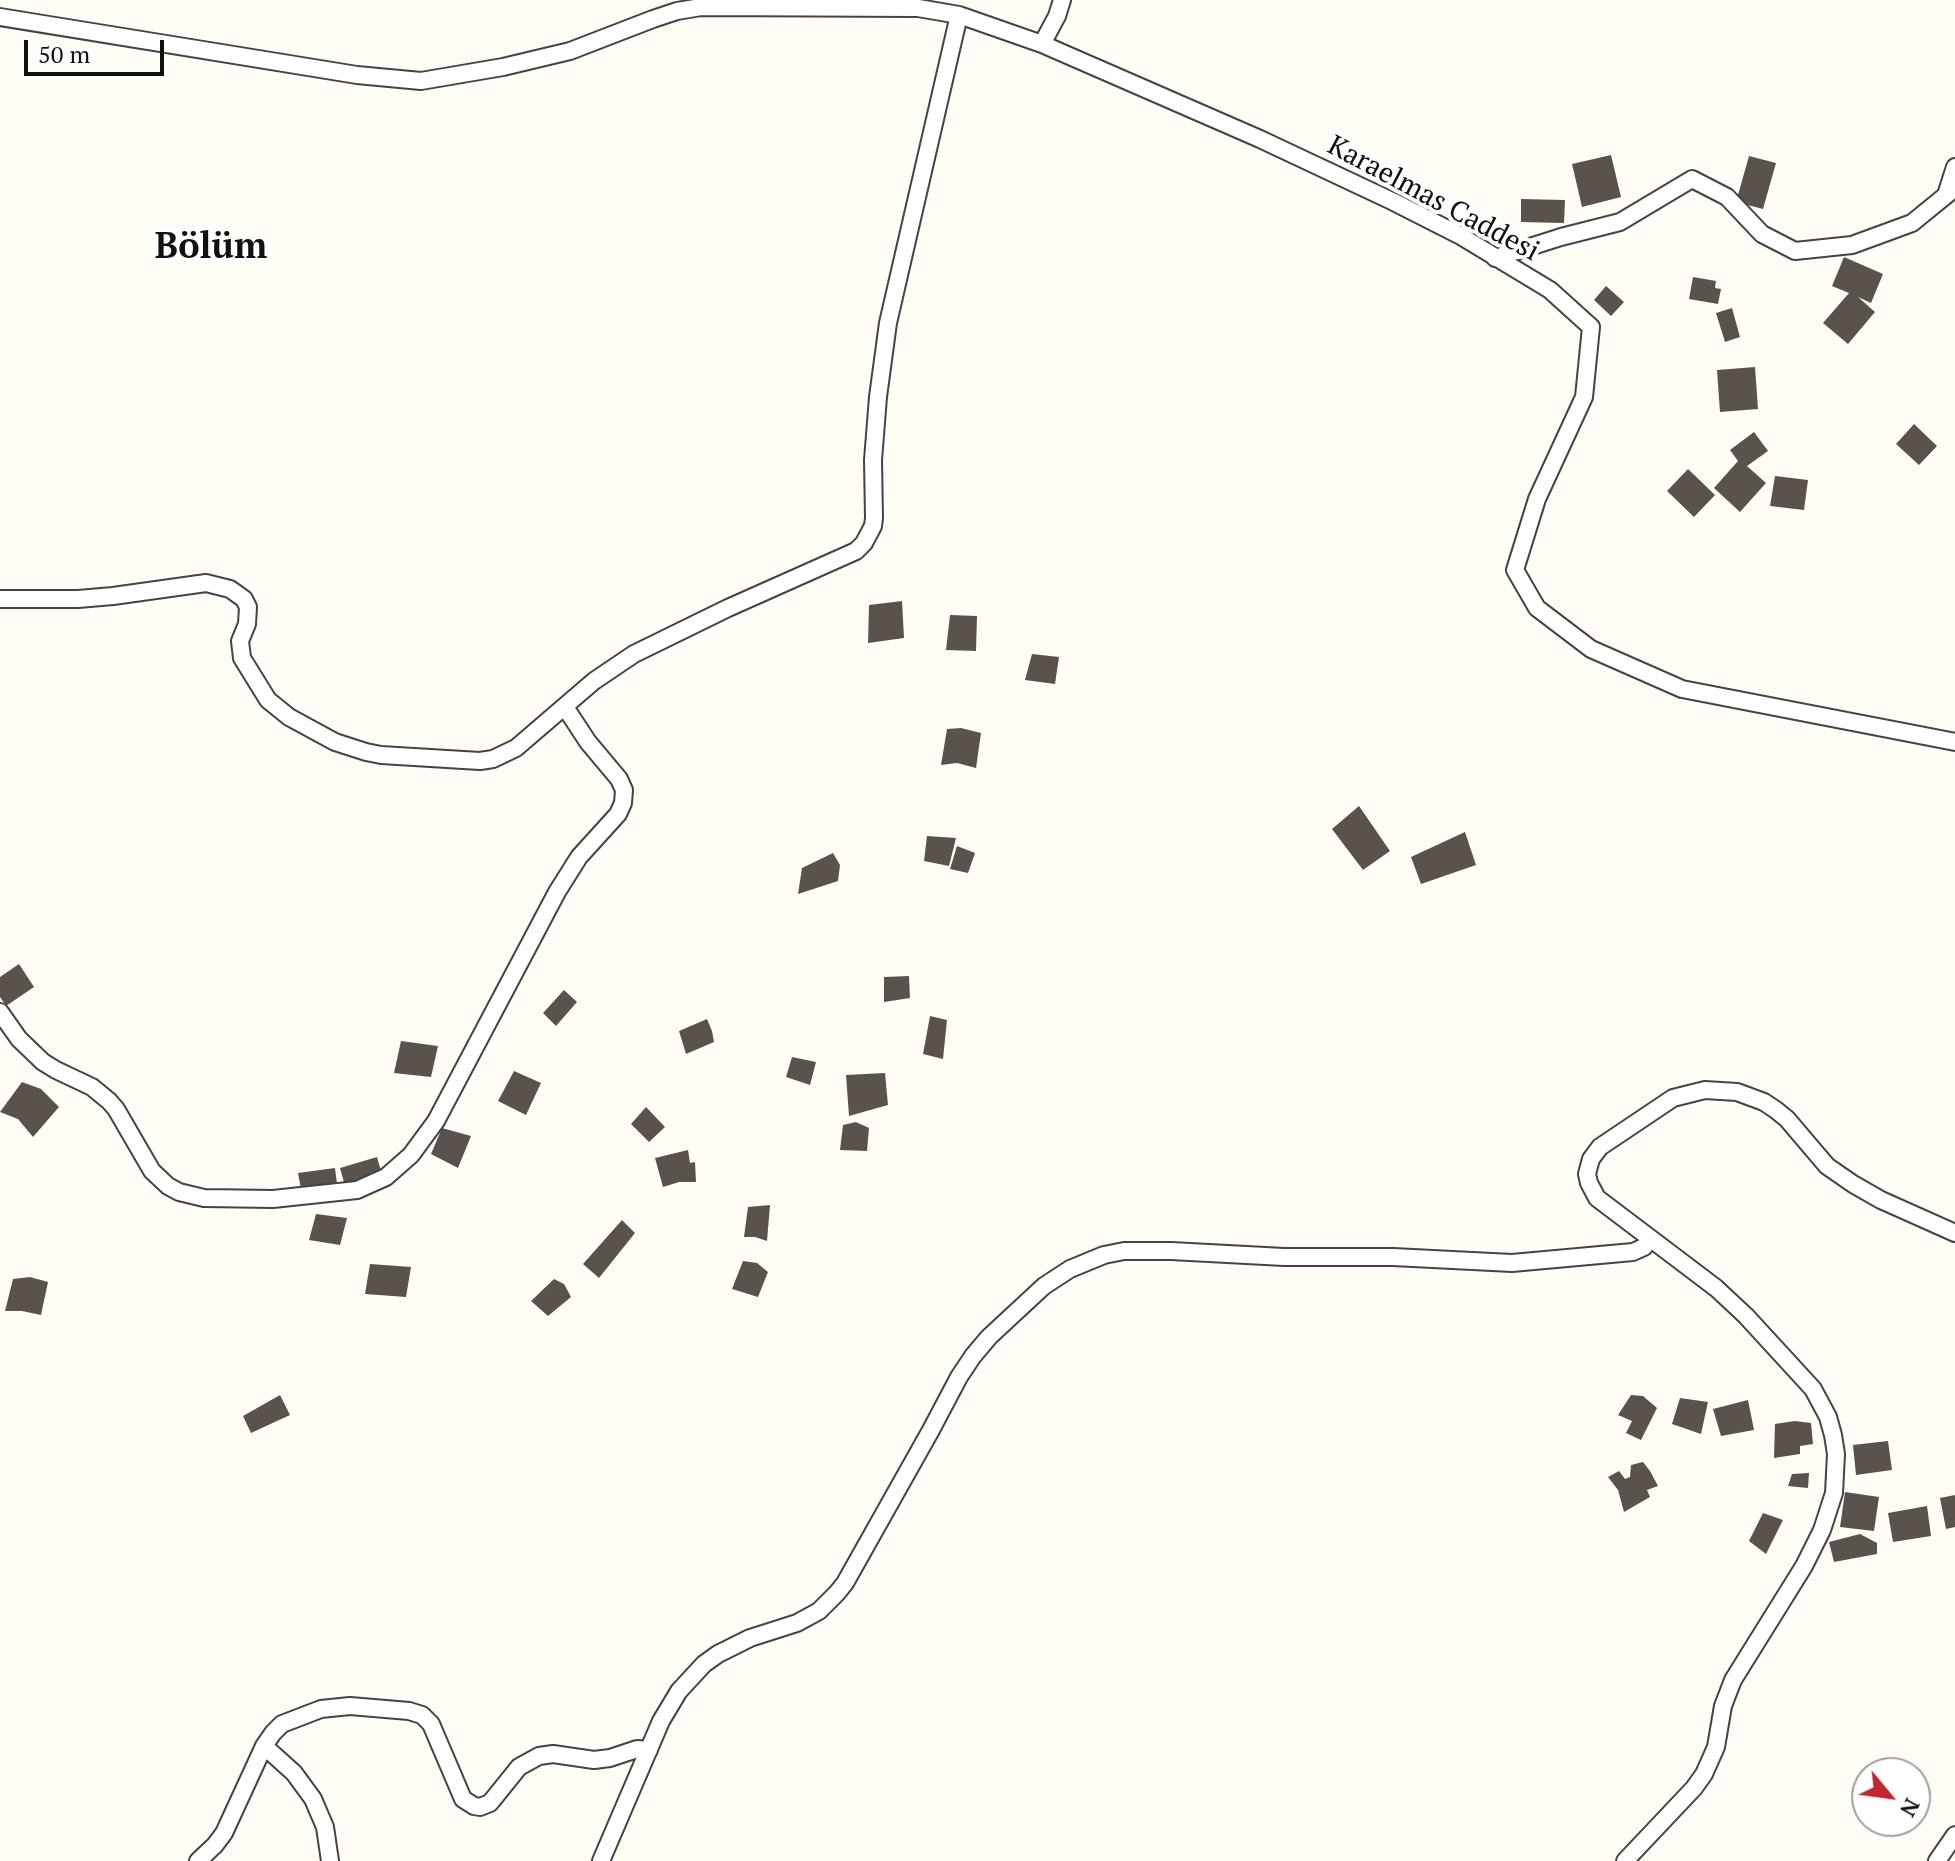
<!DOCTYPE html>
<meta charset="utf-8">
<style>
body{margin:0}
#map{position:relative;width:1955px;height:1861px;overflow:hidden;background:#fffdf5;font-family:"PT Serif",serif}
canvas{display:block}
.north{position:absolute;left:1851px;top:1757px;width:80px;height:80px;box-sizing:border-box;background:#fff;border:2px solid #a0a0a0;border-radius:50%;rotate:119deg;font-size:22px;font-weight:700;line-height:32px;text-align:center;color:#111}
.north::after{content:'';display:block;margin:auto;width:28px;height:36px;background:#c4262e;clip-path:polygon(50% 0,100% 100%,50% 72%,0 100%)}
.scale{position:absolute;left:24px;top:40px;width:140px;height:36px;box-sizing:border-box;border:4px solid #111;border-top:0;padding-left:10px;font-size:24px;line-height:28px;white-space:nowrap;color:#111;-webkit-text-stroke:6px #fff;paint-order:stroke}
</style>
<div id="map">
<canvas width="1955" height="1861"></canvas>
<div class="north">N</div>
<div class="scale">50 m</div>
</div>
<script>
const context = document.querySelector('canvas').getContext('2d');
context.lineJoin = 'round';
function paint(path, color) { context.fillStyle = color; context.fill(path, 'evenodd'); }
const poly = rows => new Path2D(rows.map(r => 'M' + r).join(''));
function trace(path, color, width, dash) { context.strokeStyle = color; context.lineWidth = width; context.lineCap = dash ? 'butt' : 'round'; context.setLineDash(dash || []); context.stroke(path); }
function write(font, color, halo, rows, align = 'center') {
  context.font = font + ' "PT Serif",serif'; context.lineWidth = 8; context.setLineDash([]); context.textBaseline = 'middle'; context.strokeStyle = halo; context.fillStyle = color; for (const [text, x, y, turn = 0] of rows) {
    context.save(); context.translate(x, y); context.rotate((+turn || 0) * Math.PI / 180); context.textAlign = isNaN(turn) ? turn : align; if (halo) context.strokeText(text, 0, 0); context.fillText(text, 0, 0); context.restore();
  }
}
paint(poly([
 [1611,155,1621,197,1582,207,1572,164],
 [1749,156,1776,163,1763,209,1736,202],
 [1521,199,1565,200,1564,223,1521,222],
 [1844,257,1883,274,1871,303,1858,297,1875,312,1848,344,1823,323,1849,293,1832,286],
 [1693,277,1716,281,1715,288,1721,289,1718,304,1689,299],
 [1606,286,1624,302,1611,316,1594,300],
 [1732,308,1740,337,1725,342,1716,313],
 [1755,367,1758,409,1720,412,1717,370],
 [1914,424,1937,446,1919,465,1896,444],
 [1754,432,1768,451,1747,466,1766,483,1740,512,1714,488,1738,461,1730,450],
 [1688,469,1715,495,1694,517,1667,491],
 [1775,476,1808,480,1804,510,1770,506],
 [902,601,904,638,868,643,869,605],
 [950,615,977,616,976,651,946,650],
 [1032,654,1059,657,1055,684,1025,680],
 [961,728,981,733,976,768,957,763,941,765,947,729],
 [1359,806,1390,851,1363,870,1332,829],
 [1465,832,1476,865,1421,884,1411,857],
 [927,836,956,838,949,866,924,861],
 [957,846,975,853,968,873,950,869],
 [833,853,840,865,838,881,798,894,802,868],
 [19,964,34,987,6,1006,0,997,0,977],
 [909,976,910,998,884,1002,884,977],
 [564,990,577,1002,556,1026,543,1013],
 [930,1016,947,1020,943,1059,923,1054],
 [707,1019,712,1031,714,1042,686,1054,679,1031],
 [401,1041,438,1046,431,1077,394,1073],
 [792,1057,816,1062,810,1085,786,1077],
 [514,1071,541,1083,526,1115,498,1101],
 [885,1073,888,1105,849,1116,846,1075],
 [22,1082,41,1089,59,1107,33,1137,18,1119,0,1112],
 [646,1107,665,1127,649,1142,631,1124],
 [856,1122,869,1128,867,1151,840,1150,843,1125],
 [442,1128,471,1136,458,1168,431,1154],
 [688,1150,690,1163,695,1162,696,1182,679,1182,663,1187,655,1158],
 [377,1157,382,1175,345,1186,340,1168],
 [335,1168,337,1184,301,1189,298,1173],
 [770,1205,767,1241,755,1237,744,1237,748,1207],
 [316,1214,347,1218,340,1245,309,1240],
 [622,1220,635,1233,599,1278,583,1264],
 [743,1261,757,1263,768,1272,758,1297,732,1289],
 [370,1264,411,1267,406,1297,365,1294],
 [30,1277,48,1282,41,1315,22,1311,5,1311,13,1279],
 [554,1279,564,1284,571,1297,548,1316,531,1301],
 [280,1395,290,1415,251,1433,243,1416],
 [1631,1395,1643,1396,1657,1408,1641,1440,1626,1433,1632,1421,1618,1415],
 [1680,1398,1708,1402,1701,1434,1672,1424],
 [1748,1400,1754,1430,1721,1436,1713,1409],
 [1795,1421,1811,1423,1813,1444,1800,1446,1800,1454,1774,1458,1775,1424],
 [1888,1441,1892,1470,1856,1475,1853,1445],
 [1643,1462,1650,1471,1658,1486,1647,1490,1650,1497,1624,1512,1618,1490,1608,1477,1619,1471,1625,1479,1630,1477,1631,1465],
 [1809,1473,1808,1488,1788,1486,1792,1474],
 [1845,1492,1879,1497,1874,1531,1840,1527],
 [1955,1495,1955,1527,1946,1529,1940,1498],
 [1927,1506,1931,1536,1893,1542,1888,1513],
 [1763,1513,1783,1520,1766,1554,1749,1541],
 [1860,1534,1877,1543,1877,1554,1834,1562,1829,1542]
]), '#5a524d');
const minor = poly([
 [0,17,357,75,421,81,503,67,570,51,653,19,677,11,701,7,918,8,959,15,1042,44,1260,139,1394,202,1459,235,1550,290,1591,327,1584,397,1537,499,1515,570,1537,608,1591,649,1682,689,1955,742],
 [1042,44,1057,16,1062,0],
 [1946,195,1955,167],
 [1495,258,1561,237,1620,222,1692,179,1727,197,1762,234,1795,251,1852,245,1912,223,1955,188],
 [0,599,78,599,113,596,206,583,230,589,244,599,248,607,247,624,240,641,242,658,268,700,289,717,335,742,366,752,381,755,480,761,493,759,516,748,594,681,634,654,728,608,856,551,864,543,873,526,874,518,873,460,878,397,888,323,959,15],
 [0,1012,19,1039,43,1062,56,1070,92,1087,109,1101,116,1109,152,1171,168,1186,179,1192,204,1198,273,1199,357,1190,386,1177,411,1155,436,1121,557,892,579,857,618,814,623,803,624,790,619,779,588,742,565,707],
 [264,1746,294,1773,313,1799,325,1827,330,1861],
 [198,1861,215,1845,224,1833,264,1746,273,1733,282,1724,321,1709,350,1706,409,1711,422,1715,431,1724,463,1799,474,1806,480,1807,490,1803,519,1767,539,1756,553,1754,594,1760,610,1758,637,1749,649,1750],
 [601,1861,661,1721,679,1691,704,1664,718,1654,750,1638,797,1623,819,1611,837,1593,845,1583,931,1430,959,1377,973,1356,989,1337,1044,1286,1070,1269,1104,1255,1124,1251,1171,1251,1284,1257,1393,1257,1512,1263,1633,1252,1644,1247,1650,1239],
 [1625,1861,1694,1788,1704,1774,1716,1747,1723,1706,1733,1680,1804,1566,1822,1530,1834,1493,1836,1454,1833,1435,1828,1417,1813,1389,1746,1316,1716,1288,1597,1198,1589,1183,1587,1174,1591,1159,1600,1147,1673,1098,1705,1090,1737,1092,1764,1102,1776,1110,1787,1119,1827,1166,1853,1184,1881,1200,1955,1233],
 [1937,1861,1955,1835]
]);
trace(minor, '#444', 20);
trace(minor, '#fff', 16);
write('28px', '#111', '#fff', [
 ["Karaelmas Caddesi",1433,199,28]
]);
write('bold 36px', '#111', '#fff', [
 ["Bölüm",211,248]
]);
</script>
